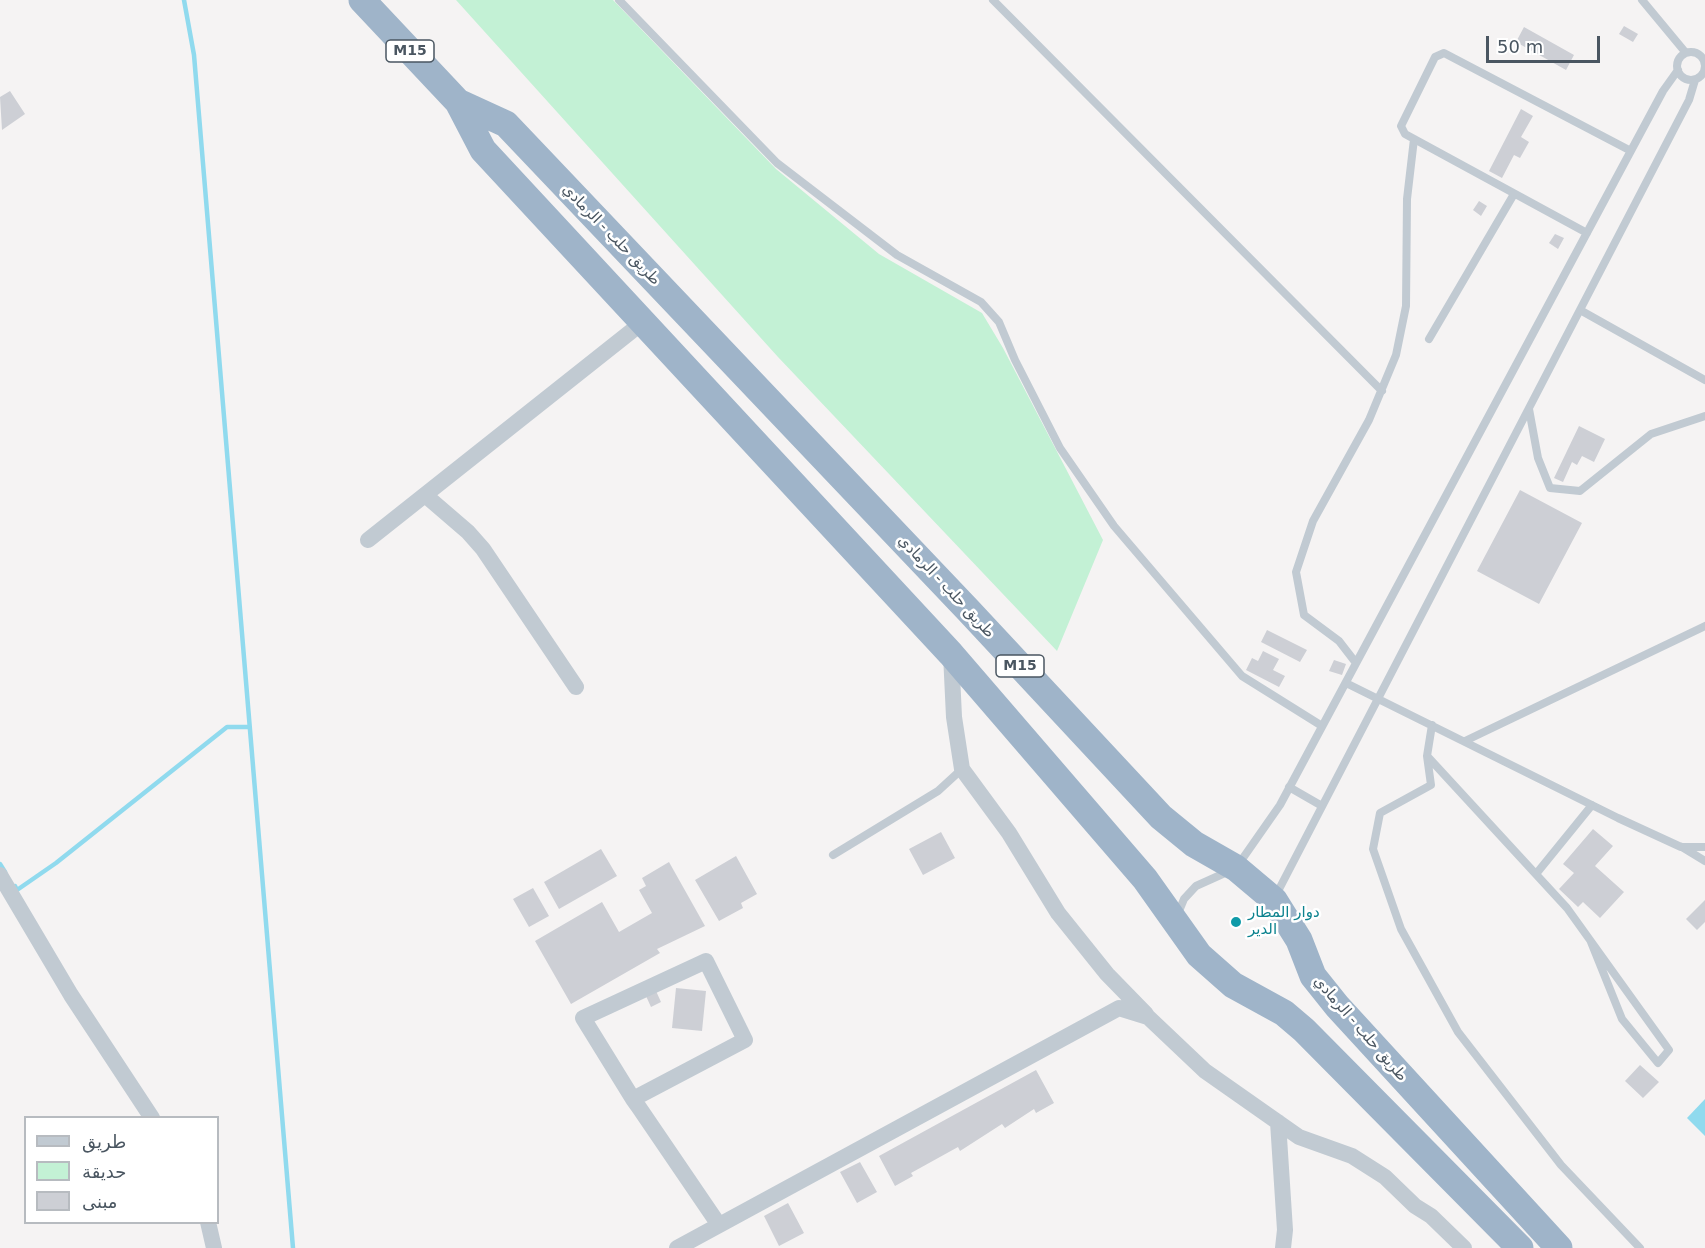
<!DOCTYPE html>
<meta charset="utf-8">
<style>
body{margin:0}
#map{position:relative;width:1705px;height:1248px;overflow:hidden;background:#f5f3f3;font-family:"DejaVu Sans",Vazirmatn,sans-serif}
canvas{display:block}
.legend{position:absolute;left:24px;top:1116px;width:195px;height:108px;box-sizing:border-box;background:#fff;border:2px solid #b7bbc0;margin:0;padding:8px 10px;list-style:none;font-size:18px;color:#4a5661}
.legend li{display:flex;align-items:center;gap:12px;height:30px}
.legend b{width:30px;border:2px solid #b7bbc0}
.scale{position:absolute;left:1486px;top:36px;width:114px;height:27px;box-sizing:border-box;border:3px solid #4a5661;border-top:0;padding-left:8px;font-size:18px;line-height:21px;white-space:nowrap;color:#4a5661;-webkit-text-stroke:4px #fff;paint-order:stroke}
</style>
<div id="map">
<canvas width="1705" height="1248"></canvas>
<ul class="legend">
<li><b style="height:8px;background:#c1cad2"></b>طريق</li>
<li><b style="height:16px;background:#c3f1d5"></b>حديقة</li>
<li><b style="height:16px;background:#cdcfd5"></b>مبنى</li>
</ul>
<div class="scale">50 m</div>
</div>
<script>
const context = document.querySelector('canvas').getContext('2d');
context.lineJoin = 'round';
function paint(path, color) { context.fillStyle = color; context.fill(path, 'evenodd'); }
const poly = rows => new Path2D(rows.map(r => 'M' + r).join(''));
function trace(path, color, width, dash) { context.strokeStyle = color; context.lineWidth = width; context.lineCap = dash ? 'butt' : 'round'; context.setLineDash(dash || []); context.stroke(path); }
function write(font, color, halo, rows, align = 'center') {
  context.font = font + ' "DejaVu Sans",Vazirmatn,sans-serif'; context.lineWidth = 5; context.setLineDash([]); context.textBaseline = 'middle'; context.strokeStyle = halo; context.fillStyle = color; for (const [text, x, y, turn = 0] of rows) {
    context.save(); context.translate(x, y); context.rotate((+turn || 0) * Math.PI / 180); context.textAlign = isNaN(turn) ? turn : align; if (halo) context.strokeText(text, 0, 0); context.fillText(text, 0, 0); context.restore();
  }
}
paint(poly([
 [456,0,613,0,776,169,879,254,982,313,1003,348,1103,540,1057,651,778,357]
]), '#c3f1d5');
paint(poly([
 [1705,1099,1705,1136,1687,1118]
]), '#90daee');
trace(poly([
 [184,0,194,55,293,1248],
 [0,864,5,872],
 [15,886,17,890,56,863,227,727,249,727]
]), '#90daee', 4.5);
paint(poly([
 [1624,26,1638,34,1633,42,1619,34],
 [1524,27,1574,55,1566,70,1516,42],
 [10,91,25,114,2,130,0,97],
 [1521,109,1533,116,1521,137,1529,142,1520,158,1514,155,1502,178,1489,171],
 [1479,201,1487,206,1481,216,1473,210],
 [1555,234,1564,238,1558,249,1549,243],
 [1579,426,1605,439,1594,462,1582,456,1577,465,1572,462,1563,482,1554,478],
 [1520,490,1582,523,1539,604,1477,571],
 [1267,630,1307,650,1300,662,1261,642],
 [1263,651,1279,659,1273,670,1285,676,1279,687,1246,670,1252,658,1258,661],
 [1334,660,1346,664,1342,675,1329,671],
 [1593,829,1613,846,1595,866,1624,892,1600,918,1583,902,1578,907,1559,889,1574,873,1563,864],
 [941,832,955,858,923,875,909,849],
 [601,849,617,876,559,909,544,882],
 [736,856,757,894,741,903,743,908,719,921,695,880],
 [669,862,705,926,657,949,660,953,571,1004,535,941,602,902,619,932,652,913,639,890,646,886,642,878],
 [533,888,549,916,529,927,513,899],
 [1705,900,1705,922,1697,930,1686,919],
 [676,988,706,991,702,1031,672,1028],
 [656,991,661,1002,651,1007,646,996],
 [1640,1065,1659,1082,1643,1098,1625,1081],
 [1036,1070,1054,1103,1036,1113,1034,1109,1005,1128,1002,1124,960,1151,958,1147,911,1173,913,1176,895,1186,879,1156],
 [860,1162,877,1192,857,1203,840,1172],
 [788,1203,804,1233,779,1246,764,1216]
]), '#cdcfd5');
trace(poly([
 [619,0,777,163,897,255,981,302,999,322,1015,360,1060,448,1114,526,1242,676,1322,726],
 [993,0,1382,391],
 [1642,0,1686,53],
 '1677 66a14 14 0 1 1 28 0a14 14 0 1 1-28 0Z',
 [1587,233,1405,134,1401,126,1435,57,1444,53,1631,151],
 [1580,310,1705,380],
 [1429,339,1514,194],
 [1529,409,1538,458,1550,488,1580,491,1651,434,1705,416],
 [1356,663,1339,641,1304,615,1296,572,1313,521,1369,420,1396,355,1406,306,1407,199,1414,139],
 [1346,683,1618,818,1681,847,1705,847],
 [1432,725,1427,756,1431,785,1380,813,1373,849,1401,929,1458,1032,1561,1165,1640,1248],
 [1465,741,1705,626],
 [1428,757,1567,908,1669,1050,1658,1063,1622,1019,1591,942],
 [1289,787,1322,806],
 [1682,847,1705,861],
 [833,855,938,791,962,769],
 [1536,874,1592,805],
 [1275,897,1689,100,1695,80],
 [1177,916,1184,899,1196,886,1236,868,1280,805,1663,91,1678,70]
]), '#c1cad2', 8);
trace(poly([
 [425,495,468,532,483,549,576,687],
 [368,540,643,322],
 [951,654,954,717,962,769,1009,833,1058,913,1107,974,1146,1014],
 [0,875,71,995,152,1118],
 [633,1099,745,1040,706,961,583,1018,633,1099,638,1106,719,1225],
 [1278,1122,1285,1230,1283,1248],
 [208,1222,214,1248],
 [677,1248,1119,1008,1148,1017,1205,1071,1299,1137,1352,1156,1385,1177,1415,1206,1431,1216,1464,1248]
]), '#c1cad2', 16);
trace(poly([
 [362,0,458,102,483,150,951,654,1145,879,1199,955,1233,985,1284,1013,1304,1030,1520,1248],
 [458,102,506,124,968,610,1161,817,1194,844,1236,868,1274,900,1299,940,1313,976,1337,1006,1559,1248]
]), '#9fb4c9', 27);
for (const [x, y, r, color] of [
 [1236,922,6,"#0f9aa8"]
]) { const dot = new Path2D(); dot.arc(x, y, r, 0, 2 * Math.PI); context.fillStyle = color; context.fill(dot); trace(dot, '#fff', 2); }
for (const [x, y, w] of [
 [410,51,48],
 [1020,666,48]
]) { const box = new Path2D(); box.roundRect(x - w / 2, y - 11, w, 22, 4.5); context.fillStyle = '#fff'; context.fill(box); trace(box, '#4a5661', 1.5); }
write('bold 14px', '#4a5661', null, [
 ["M15",410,51],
 ["M15",1020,666]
]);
write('15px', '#4a5661', '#fff', [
 ["طريق حلب - الرمادي",611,235,46],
 ["طريق حلب - الرمادي",946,587,47],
 ["طريق حلب - الرمادي",1360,1029,49]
]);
write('15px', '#0d838f', '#fff', [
 ["دوار المطار",1248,913],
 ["الدير",1248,930]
], 'left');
</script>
